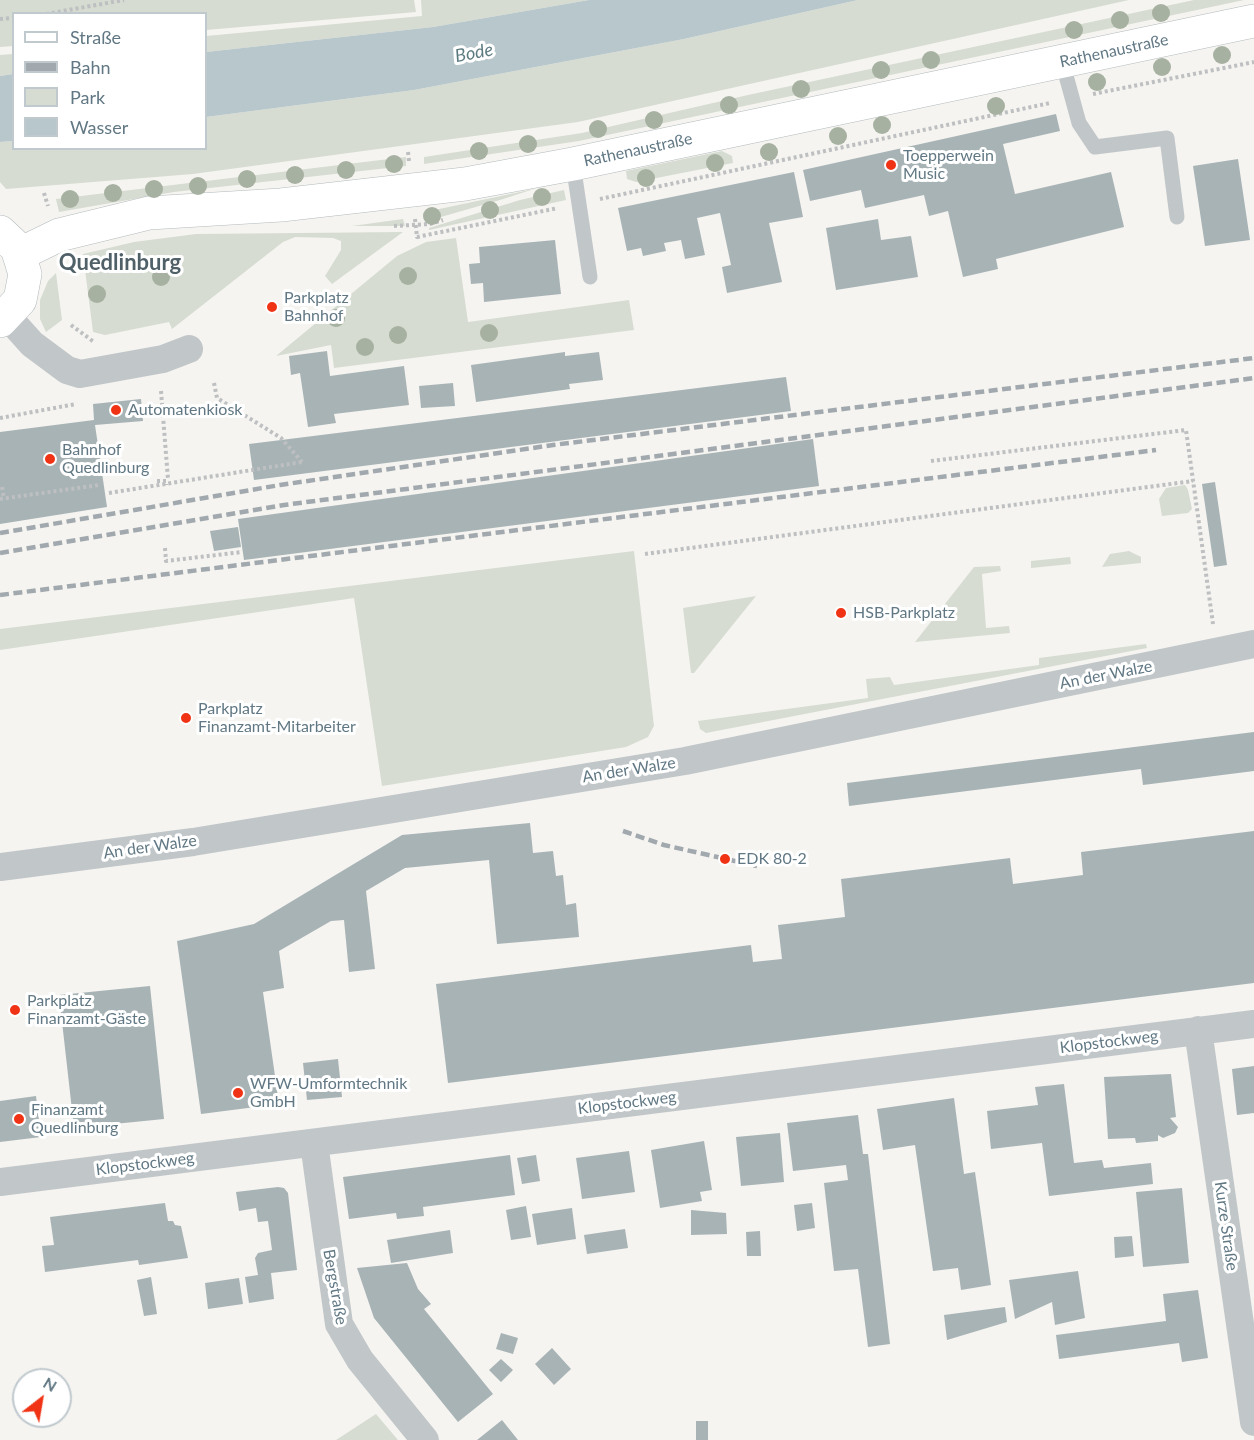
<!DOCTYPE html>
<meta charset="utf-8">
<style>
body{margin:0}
#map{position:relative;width:1254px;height:1440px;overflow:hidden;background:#f5f4f0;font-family:Lato,sans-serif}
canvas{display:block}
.legend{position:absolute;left:12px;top:12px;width:195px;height:138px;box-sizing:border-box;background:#fff;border:2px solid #c0c9ce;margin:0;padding:8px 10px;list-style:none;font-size:18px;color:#617884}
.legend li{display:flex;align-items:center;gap:12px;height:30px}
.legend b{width:30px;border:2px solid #c0c9ce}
.north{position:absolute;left:12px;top:1368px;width:60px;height:60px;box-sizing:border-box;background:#fff;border:2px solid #c0c9ce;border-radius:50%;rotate:31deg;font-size:16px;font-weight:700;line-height:24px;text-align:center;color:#617884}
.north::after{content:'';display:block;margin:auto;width:21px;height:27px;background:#f03315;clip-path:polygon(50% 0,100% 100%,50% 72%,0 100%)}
</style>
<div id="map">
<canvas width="1254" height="1440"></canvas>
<ul class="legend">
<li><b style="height:8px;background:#fff"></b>Straße</li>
<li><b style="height:8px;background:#a1a9ae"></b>Bahn</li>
<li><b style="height:16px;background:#d6dcd1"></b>Park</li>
<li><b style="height:16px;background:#b8c7cb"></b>Wasser</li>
</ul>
<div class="north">N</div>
</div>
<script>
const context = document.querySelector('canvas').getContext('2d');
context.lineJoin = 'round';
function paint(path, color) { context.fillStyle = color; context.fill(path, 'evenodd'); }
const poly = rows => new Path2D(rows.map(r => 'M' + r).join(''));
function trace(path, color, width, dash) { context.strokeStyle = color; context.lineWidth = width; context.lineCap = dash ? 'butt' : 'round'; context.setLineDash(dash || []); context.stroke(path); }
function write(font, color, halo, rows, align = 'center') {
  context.font = font + ' Lato,sans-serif'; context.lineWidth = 6; context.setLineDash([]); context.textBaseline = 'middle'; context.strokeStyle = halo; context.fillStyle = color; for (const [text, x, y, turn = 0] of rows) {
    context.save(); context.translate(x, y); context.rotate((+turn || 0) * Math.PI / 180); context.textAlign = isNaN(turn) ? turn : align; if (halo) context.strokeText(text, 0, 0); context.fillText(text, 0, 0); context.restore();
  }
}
paint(poly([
 [0,0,414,0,416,12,206,30,206,14,14,14,13,46,0,47],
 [421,0,589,0,433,27,206,52,206,36,422,16],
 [858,0,1129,0,578,122,193,174,6,189,0,182,0,142,13,141,14,148,206,148,206,117,414,90,684,39],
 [1194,0,1244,0,579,141,424,164,424,157,582,133,748,95],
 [13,54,13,74,0,76,0,55],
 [722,151,732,156,733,163,636,182,627,179,626,171],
 [406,157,406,166,174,192,59,212,56,199],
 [534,189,500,200,427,221,425,212],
 [564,190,566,200,429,230,429,228,520,200],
 [403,219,405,226,329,226,352,226],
 [403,232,332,284,325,276,341,250,341,241,333,238,295,237,283,242,172,329,169,322,105,335,93,332,83,254,134,242,196,234],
 [456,238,468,322,629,300,634,330,334,368,331,345,276,356,397,256,426,242],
 [56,273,62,320,46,332,40,319,40,300,48,281],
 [1185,485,1188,490,1192,509,1188,513,1162,516,1159,499,1166,488],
 [634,551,654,726,648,737,626,747,382,786,354,598,0,650,0,629],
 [1129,551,1141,557,1141,563,1102,567,1110,554],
 [1070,557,1071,564,1031,568,1031,561],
 [1000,566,1001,571,982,574,986,628,1009,626,1010,633,915,642,974,567],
 [756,596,694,673,691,673,683,608],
 [1146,644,1147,648,706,733,700,729,698,721,868,698,866,679,890,677,894,685,1039,665,1039,658],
 [376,1414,398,1440,336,1440]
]), '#d6dcd1');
paint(poly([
 [589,0,858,0,684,39,414,90,206,117,206,52,433,27],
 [13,74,13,141,0,142,0,76]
]), '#b8c7cb');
paint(poly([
 [1056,114,1060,131,1003,144,1015,194,1111,172,1124,227,996,259,998,269,963,277,948,211,929,216,924,195,865,208,861,190,810,201,803,170],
 [1238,159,1250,240,1205,246,1193,166],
 [794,172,803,217,769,223,782,282,727,293,722,267,731,265,720,213,697,218,705,255,685,259,681,240,664,243,666,251,643,256,641,248,627,251,618,208],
 [878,219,881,240,911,236,918,277,836,290,826,228],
 [555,240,561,294,484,302,483,283,471,284,469,264,480,263,479,247],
 [327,351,330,376,404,366,409,405,334,414,336,423,308,427,300,373,291,375,289,356],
 [565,352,565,356,599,352,603,380,569,384,570,389,476,402,471,365],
 [786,377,791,411,254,480,249,444],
 [453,383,455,406,421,408,419,386],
 [141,399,143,421,95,425,107,507,0,524,0,432,94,420,93,404],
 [813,439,819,486,244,560,238,519],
 [1215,482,1227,565,1214,567,1202,484],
 [238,527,241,547,214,551,210,531],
 [1254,732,1254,771,1143,785,1141,769,849,806,847,783],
 [530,823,533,853,553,851,556,876,563,875,566,905,576,903,579,937,497,944,489,860,405,868,366,891,375,969,349,972,344,920,331,921,279,951,284,988,263,992,279,1104,201,1114,177,941,254,924,402,835],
 [1254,831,1254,983,448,1083,436,984,751,945,753,962,782,959,778,925,845,917,841,879,1010,858,1013,884,1083,875,1081,852],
 [150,986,164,1119,74,1128,59,995],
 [338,1059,342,1097,307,1100,303,1063],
 [1254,1066,1254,1113,1237,1115,1232,1069],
 [1171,1074,1176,1117,1170,1118,1178,1127,1175,1133,1163,1138,1158,1135,1158,1141,1136,1143,1135,1138,1108,1139,1104,1077],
 [1064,1084,1074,1163,1102,1160,1104,1168,1151,1163,1153,1184,1049,1196,1042,1143,991,1149,987,1111,1038,1105,1035,1087],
 [36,1096,41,1137,0,1142,0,1101],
 [954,1098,964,1174,975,1172,991,1285,961,1290,958,1268,933,1271,915,1145,883,1150,877,1109],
 [858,1115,863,1154,868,1154,890,1344,868,1347,858,1269,834,1271,824,1183,848,1180,846,1165,793,1171,787,1123],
 [780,1133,784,1182,741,1186,736,1137],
 [704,1141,712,1190,700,1192,702,1201,660,1208,651,1150],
 [629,1151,635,1192,582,1199,576,1158],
 [510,1155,515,1195,423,1207,424,1216,397,1219,396,1213,349,1219,343,1177],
 [536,1155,540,1181,522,1184,517,1158],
 [278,1187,284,1188,288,1193,297,1270,271,1273,274,1299,249,1303,245,1277,258,1275,255,1258,258,1253,272,1250,268,1221,258,1222,256,1208,239,1211,236,1192],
 [1182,1188,1189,1263,1143,1267,1136,1192],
 [165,1203,168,1221,173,1221,175,1225,181,1226,188,1258,139,1265,138,1260,45,1272,42,1246,54,1245,50,1217],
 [812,1203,815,1228,797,1231,794,1205],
 [526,1206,531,1237,511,1240,506,1210],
 [572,1208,576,1239,537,1245,532,1214],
 [691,1210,726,1213,727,1234,691,1235],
 [625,1229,628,1248,587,1254,584,1235],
 [450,1230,453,1253,391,1263,387,1240],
 [760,1231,761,1256,747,1256,746,1232],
 [1132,1236,1134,1256,1115,1258,1114,1237],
 [407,1263,418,1289,431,1304,424,1309,493,1394,458,1422,374,1318,357,1268],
 [1078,1271,1085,1318,1055,1325,1052,1302,1015,1319,1009,1280],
 [151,1277,157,1314,144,1316,137,1280],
 [239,1278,243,1304,208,1309,205,1283],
 [1198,1290,1208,1358,1182,1362,1179,1343,1059,1359,1056,1335,1166,1321,1163,1294],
 [1005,1307,1007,1322,947,1340,944,1315],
 [501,1333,518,1338,513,1354,496,1349],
 [552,1348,571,1369,554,1385,535,1364],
 [501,1359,513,1370,501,1382,489,1370],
 [502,1420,518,1440,477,1440],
 [696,1421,708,1421,708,1440,696,1440]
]), '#a8b3b6');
const secondary = poly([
 [0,232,17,248,25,274,20,300,0,321],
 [20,254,59,235,149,213,281,205,465,184,573,164,1254,21]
]);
trace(secondary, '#b3babd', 34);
trace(poly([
 [46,14,124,0],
 [0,19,14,18],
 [1093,94,1254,62],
 [408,152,409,161],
 [44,193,48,206],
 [600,199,1050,103],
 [415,219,417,237,558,208],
 [394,226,430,224,443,220],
 [71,325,94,342],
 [214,383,217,398,281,438,302,462],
 [161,391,168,479],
 [0,418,76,404],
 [931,461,1186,430,1213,624],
 [157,481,166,481,166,485],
 [2,487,4,499],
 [109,493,302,462],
 [0,499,99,485],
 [165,548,166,561,242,552],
 [645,554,1193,481]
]), '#bdbfc1', 4, [3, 3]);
trace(poly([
 [1062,61,1079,123,1095,147,1167,138,1177,217],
 [573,164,590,277]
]), '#c1c6c9', 15);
trace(poly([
 [7,316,32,344,67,370,80,374,163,359,189,349],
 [0,867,193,842,685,761,1254,644],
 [1198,1030,1254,1422],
 [314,1143,339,1324,360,1360,425,1440],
 [0,1182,1254,1024]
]), '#c1c6c9', 28);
trace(secondary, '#fff', 33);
trace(poly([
 [0,533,280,485,553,445,1254,358],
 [0,553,284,505,1254,378],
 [0,595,1156,450],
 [623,831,664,845,757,866]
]), '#a1a9ae', 4.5, [9, 4.5]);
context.fillStyle = '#a7b1a1';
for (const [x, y] of [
 [1161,13],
 [1120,20],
 [1074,30],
 [1222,55],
 [931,60],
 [1162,67],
 [881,70],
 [1097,82],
 [801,89],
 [729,105],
 [996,106],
 [654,120],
 [882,125],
 [598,129],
 [838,136],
 [528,144],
 [479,151],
 [769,152],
 [715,163],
 [394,164],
 [346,170],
 [295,175],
 [646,178],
 [247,179],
 [198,186],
 [154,189],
 [113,193],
 [542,197],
 [70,199],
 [490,210],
 [432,216],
 [408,276],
 [161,277],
 [97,294],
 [336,318],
 [489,333],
 [398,335],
 [365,347]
]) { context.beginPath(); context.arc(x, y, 9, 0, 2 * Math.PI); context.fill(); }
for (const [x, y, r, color] of [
 [891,165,6,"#f03315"],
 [272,307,6,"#f03315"],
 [116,410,6,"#f03315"],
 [50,459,6,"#f03315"],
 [841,613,6,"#f03315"],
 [186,718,6,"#f03315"],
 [725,859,6,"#f03315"],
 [15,1010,6,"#f03315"],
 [238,1093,6,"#f03315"],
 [19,1119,6,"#f03315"]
]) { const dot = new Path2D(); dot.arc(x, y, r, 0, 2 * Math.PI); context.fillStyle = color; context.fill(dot); trace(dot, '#fff', 2); }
write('16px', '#617884', '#fff', [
 ["Rathenaustraße",1114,51,-12],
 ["Rathenaustraße",638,150,-12],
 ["An der Walze",1106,675,-11],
 ["An der Walze",629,770,-9],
 ["An der Walze",150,847,-8],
 ["Klopstockweg",1109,1042,-7],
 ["Klopstockweg",627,1103,-7],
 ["Klopstockweg",145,1164,-7],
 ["Kurze Straße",1226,1226,82],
 ["Bergstraße",335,1287,80]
]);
write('16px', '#617884', '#fff', [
 ["Toepperwein",903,156],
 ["Music",903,174],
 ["Parkplatz",284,298],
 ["Bahnhof",284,316],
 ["Automatenkiosk",128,410],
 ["Bahnhof",62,450],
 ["Quedlinburg",62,468],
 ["HSB-Parkplatz",853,613],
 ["Parkplatz",198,709],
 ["Finanzamt-Mitarbeiter",198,727],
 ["EDK 80-2",737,859],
 ["Parkplatz",27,1001],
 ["Finanzamt-Gäste",27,1019],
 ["WFW-Umformtechnik",250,1084],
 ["GmbH",250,1102],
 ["Finanzamt",31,1110],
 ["Quedlinburg",31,1128]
], 'left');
write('italic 18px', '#5c7b81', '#fff', [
 ["Bode",474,53,-11]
]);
write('bold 22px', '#506068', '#fff', [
 ["Quedlinburg",120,263]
]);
</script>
